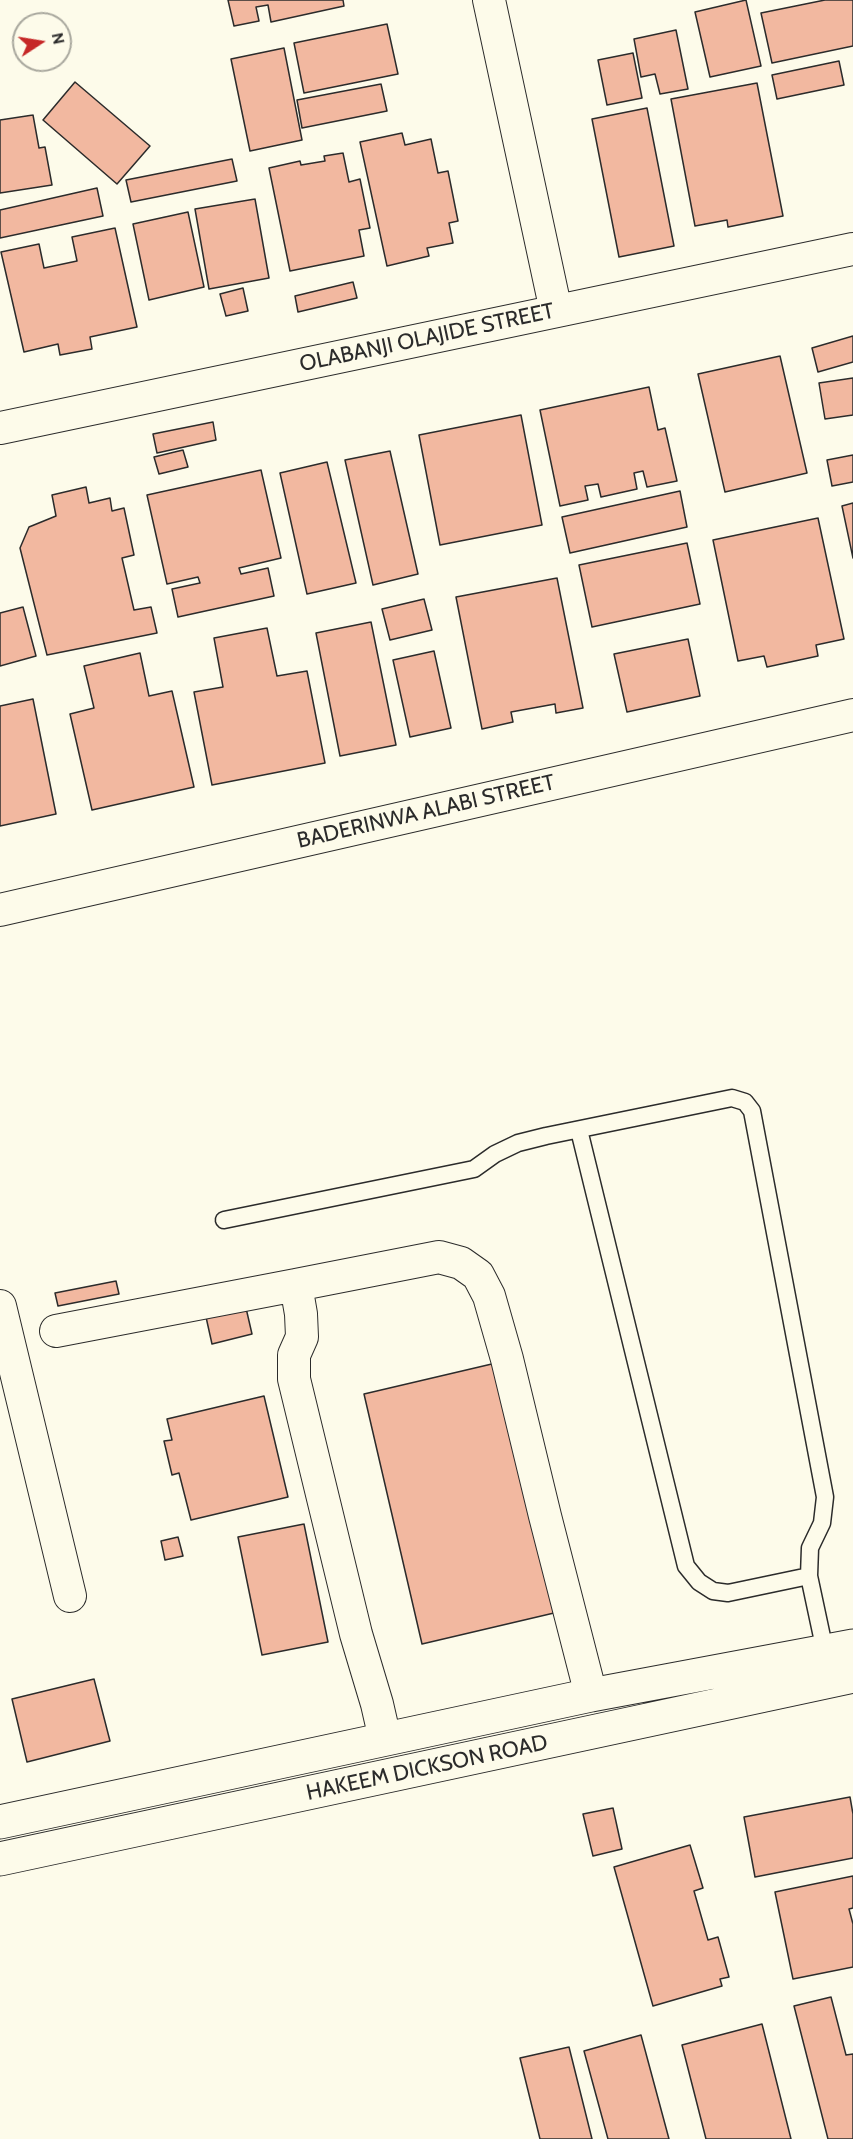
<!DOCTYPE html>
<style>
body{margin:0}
#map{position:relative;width:853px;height:2139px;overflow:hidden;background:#fdfbea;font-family:Cabin,sans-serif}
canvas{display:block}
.north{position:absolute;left:12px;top:12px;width:60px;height:60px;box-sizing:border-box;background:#fdfbea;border:2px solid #a9a89e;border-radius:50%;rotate:78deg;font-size:16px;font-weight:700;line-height:24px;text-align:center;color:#2b2b2b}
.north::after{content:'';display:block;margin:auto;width:21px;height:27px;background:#c62828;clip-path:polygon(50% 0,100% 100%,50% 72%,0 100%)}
</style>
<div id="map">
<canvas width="853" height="2139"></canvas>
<div class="north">N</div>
</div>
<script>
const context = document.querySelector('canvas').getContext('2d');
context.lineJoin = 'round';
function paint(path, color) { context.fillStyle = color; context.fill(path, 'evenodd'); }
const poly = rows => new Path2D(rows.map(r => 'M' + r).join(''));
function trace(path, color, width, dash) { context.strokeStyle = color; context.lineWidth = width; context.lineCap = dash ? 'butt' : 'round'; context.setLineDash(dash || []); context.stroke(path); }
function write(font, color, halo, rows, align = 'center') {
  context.font = font + ' Cabin,sans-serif'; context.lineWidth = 4.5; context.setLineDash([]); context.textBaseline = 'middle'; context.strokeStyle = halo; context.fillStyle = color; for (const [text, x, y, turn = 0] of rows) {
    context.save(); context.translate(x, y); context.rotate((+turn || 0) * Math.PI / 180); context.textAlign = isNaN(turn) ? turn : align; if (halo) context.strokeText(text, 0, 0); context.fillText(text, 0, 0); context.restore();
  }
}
const building = poly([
 [228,0,343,0,344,6,271,22,268,5,256,7,259,21,234,26,228,0],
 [746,0,761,66,710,77,695,12,746,0],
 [825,0,853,0,853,46,772,63,761,13,825,0],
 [387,24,398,74,304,93,294,43,387,24],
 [676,30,688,89,660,94,655,74,641,77,634,39,676,30],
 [284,48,302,140,250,151,231,59,284,48],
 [633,53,642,98,607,105,598,60,633,53],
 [839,61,844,85,777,99,772,75,839,61],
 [75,82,150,146,117,184,43,120,75,82],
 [757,83,783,216,728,227,727,220,695,226,671,99,757,83],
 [381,84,387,111,302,128,297,100,381,84],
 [647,108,674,246,619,257,592,119,647,108],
 [33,115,39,148,45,147,52,185,0,193,0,120,33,115],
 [402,133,405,145,431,139,438,173,448,171,458,221,449,223,453,243,427,248,429,256,387,266,360,142,402,133],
 [343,153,349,182,360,179,370,228,359,230,364,256,290,271,269,168,300,161,301,165,325,161,324,156,343,153],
 [232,159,237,181,131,202,126,180,232,159],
 [97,188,103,216,0,238,0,210,97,188],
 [255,199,269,278,209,289,195,209,255,199],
 [188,212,204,287,149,300,133,224,188,212],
 [115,228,137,327,90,337,92,349,60,355,58,344,24,352,1,252,39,244,44,268,77,261,72,237,115,228],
 [353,282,357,298,298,312,295,296,353,282],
 [243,288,248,311,226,316,220,294,243,288],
 [853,336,853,362,818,372,812,348,853,336],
 [780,356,807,473,725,492,698,374,780,356],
 [853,378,853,415,825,419,819,383,853,378],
 [649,387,658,430,665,428,677,481,647,487,643,471,634,473,637,489,601,497,598,484,585,486,588,500,560,506,540,410,649,387],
 [521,415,542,525,440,545,419,435,521,415],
 [213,422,216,440,157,453,153,434,213,422],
 [183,450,188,467,159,474,154,457,183,450],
 [390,451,418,574,373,585,345,460,390,451],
 [853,455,853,482,832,486,827,460,853,455],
 [327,462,356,583,307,594,280,473,327,462],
 [261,470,281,558,239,568,241,574,268,568,274,596,178,617,172,589,200,583,198,577,167,584,147,495,261,470],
 [86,487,89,503,110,498,112,511,124,508,134,555,122,558,134,610,151,607,157,633,47,655,20,548,29,527,56,516,52,495,86,487],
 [680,491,687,527,570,553,562,517,680,491],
 [853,503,853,558,842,506,853,503],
 [818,518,844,639,816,645,818,656,767,667,764,656,738,661,713,540,818,518],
 [687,543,700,604,592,627,579,565,687,543],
 [557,578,583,708,556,713,555,704,511,712,513,722,482,729,456,597,557,578],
 [424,599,432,630,390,640,382,609,424,599],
 [23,607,36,656,0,666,0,613,23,607],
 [371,622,396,745,340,756,316,633,371,622],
 [267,628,277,676,307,671,325,763,212,785,194,692,223,687,214,638,267,628],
 [688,639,700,696,627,712,614,654,688,639],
 [434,651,451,728,410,737,393,660,434,651],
 [140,653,149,696,172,691,194,787,92,810,70,714,94,708,84,666,140,653],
 [33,699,56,814,0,826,0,706,33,699],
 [116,1281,119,1294,58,1306,55,1293,116,1281],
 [246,1308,252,1334,212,1344,206,1317,246,1308],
 [496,1363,554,1613,422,1644,364,1394,496,1363],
 [264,1396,288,1497,191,1520,179,1473,172,1475,164,1441,172,1440,167,1419,264,1396],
 [304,1524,328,1642,262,1655,238,1537,304,1524],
 [178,1537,183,1556,165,1560,161,1541,178,1537],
 [94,1679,110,1741,27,1762,12,1699,94,1679],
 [850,1797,853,1814,853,1858,755,1877,744,1817,850,1797],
 [613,1808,622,1849,593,1856,583,1814,613,1808],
 [690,1845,703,1888,694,1891,708,1940,718,1937,729,1977,720,1979,722,1986,653,2006,614,1867,690,1845],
 [853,1876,853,1908,849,1909,853,1924,853,1967,793,1979,775,1892,853,1876],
 [831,1997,846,2055,853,2054,853,2139,828,2139,794,2006,831,1997],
 [762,2024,791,2139,706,2139,682,2045,762,2024],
 [641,2035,669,2139,608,2139,584,2051,641,2035],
 [569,2047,592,2139,540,2139,520,2058,569,2047]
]);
paint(building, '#f2b8a0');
trace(building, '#2b2b2b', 1.5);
const lane = poly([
 [579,1130,686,1566,699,1582,713,1591,728,1593,809,1576],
 [224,1220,474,1169,495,1154,518,1143,546,1136,732,1098,745,1102,752,1111,825,1497,822,1523,810,1548,809,1576,825,1651]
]);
const street = poly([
 [489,0,556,311],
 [0,428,853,249],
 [0,910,853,715],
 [0,1306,70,1596],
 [56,1331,296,1285],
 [385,1739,377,1704,356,1634,294,1379,294,1355,302,1337,301,1314,296,1285,439,1257,461,1263,478,1275,489,1296,507,1359,545,1516,591,1695]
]);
const secondary = poly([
 [0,1822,591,1695,853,1646],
 [0,1859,853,1676]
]);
trace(lane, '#2b2b2b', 19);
trace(street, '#2b2b2b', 34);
trace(secondary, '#2b2b2b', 35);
trace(lane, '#fdfbea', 16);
trace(street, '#fdfbea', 32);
trace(secondary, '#fdfbea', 33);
write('22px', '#2b2b2b', '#fdfbea', [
 ["OLABANJI OLAJIDE STREET",427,338,-12],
 ["BADERINWA ALABI STREET",426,812,-13],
 ["HAKEEM DICKSON ROAD",427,1768,-12]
]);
</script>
